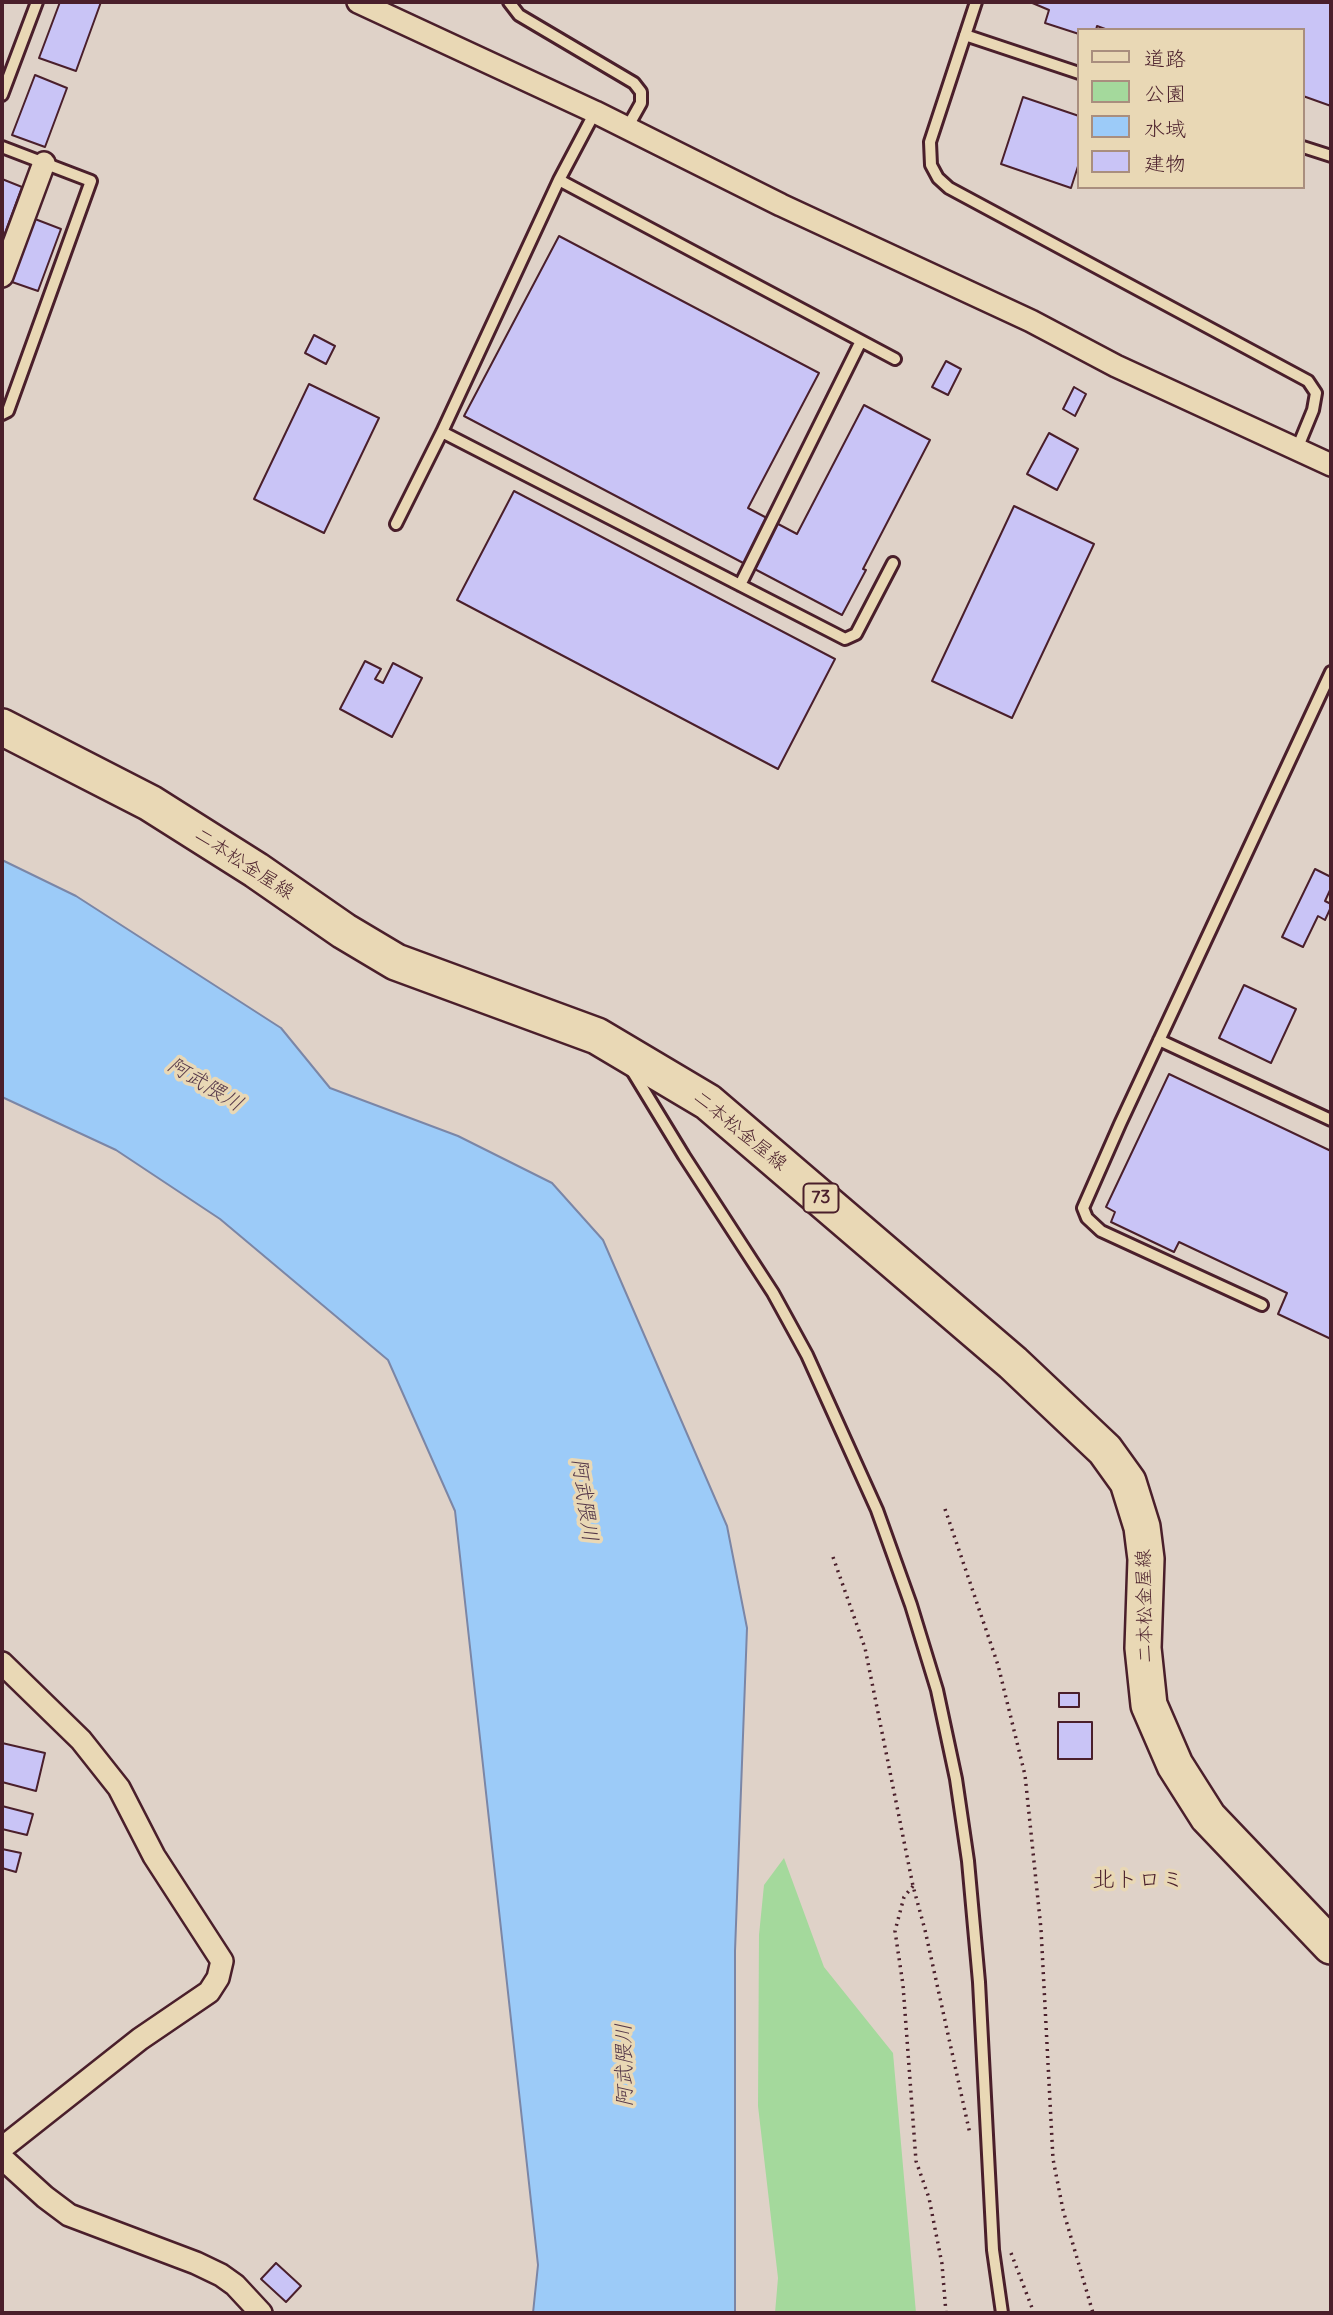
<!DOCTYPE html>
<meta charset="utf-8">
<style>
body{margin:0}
#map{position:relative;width:1333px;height:2315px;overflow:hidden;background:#dfd2c8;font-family:Delius,"Klee One",sans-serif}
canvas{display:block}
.frame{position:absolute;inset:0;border:4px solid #4a1f2b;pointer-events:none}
.legend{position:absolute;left:1077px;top:28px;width:228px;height:161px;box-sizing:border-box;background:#e9d8b5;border:2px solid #a98e7e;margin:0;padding:9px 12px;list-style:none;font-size:21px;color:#4a1f2b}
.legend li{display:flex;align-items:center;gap:14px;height:35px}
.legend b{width:35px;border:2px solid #a98e7e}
</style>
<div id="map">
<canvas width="1333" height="2315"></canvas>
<div class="frame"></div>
<ul class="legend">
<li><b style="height:9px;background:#e9d8b5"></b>道路</li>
<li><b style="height:19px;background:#a4d99c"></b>公園</li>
<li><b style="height:19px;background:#9ccbf8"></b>水域</li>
<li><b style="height:19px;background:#c9c4f6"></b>建物</li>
</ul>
</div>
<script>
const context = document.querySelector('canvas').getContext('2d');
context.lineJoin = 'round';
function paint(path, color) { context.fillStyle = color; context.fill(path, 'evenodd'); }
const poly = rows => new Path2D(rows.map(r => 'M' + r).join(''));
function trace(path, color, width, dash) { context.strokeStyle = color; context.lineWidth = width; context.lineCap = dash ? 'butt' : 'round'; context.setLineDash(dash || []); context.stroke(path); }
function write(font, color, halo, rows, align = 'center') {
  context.font = font + ' Delius,"Klee One",sans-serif'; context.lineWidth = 7; context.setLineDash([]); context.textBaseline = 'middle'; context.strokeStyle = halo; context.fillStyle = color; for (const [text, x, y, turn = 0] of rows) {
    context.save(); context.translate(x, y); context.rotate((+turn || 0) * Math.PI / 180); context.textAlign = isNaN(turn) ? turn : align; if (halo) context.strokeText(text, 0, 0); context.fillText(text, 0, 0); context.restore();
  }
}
paint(poly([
 [784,1858,824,1967,893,2053,916,2313,775,2313,778,2278,758,2106,759,1935,764,1885]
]), '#a4d99c');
const water = poly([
 [2,860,76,896,281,1028,330,1088,458,1136,552,1183,603,1240,727,1526,747,1628,735,1951,735,2313,533,2313,538,2265,455,1511,388,1360,220,1219,116,1150,2,1097,2,860]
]);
paint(water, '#9ccbf8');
trace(water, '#7b86a6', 2);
const building = poly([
 [60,2,101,2,76,71,39,58,60,2],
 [1030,2,1331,2,1331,106,1303,96,1303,30,1108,30,1097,26,1096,30,1079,30,1079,34,1045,23,1049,10,1030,2],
 [35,75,67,88,45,147,12,135,35,75],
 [1023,97,1079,116,1079,163,1071,188,1001,164,1023,97],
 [2,179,22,187,2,241,2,179],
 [35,219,61,229,38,291,12,282,35,219],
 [559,236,819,373,748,508,797,534,864,405,930,440,863,569,866,570,842,615,464,416,559,236],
 [314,335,335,346,326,364,305,353,314,335],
 [946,361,961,369,948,395,932,387,946,361],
 [309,384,379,418,324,533,254,499,309,384],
 [1074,387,1086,394,1075,416,1063,409,1074,387],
 [1049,433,1078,449,1057,490,1027,474,1049,433],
 [514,491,835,659,778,769,457,600,514,491],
 [1014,506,1094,544,1012,718,932,681,1014,506],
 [365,661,381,669,375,679,383,683,393,663,422,678,392,737,340,709,365,661],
 [1315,869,1331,877,1331,888,1325,901,1331,904,1331,907,1325,920,1318,916,1303,947,1282,937,1315,869],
 [1244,985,1296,1009,1271,1063,1219,1038,1244,985],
 [1169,1074,1331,1151,1331,1339,1278,1314,1287,1293,1179,1242,1174,1252,1111,1222,1115,1212,1106,1207,1169,1074],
 [1059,1693,1079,1693,1079,1707,1059,1707,1059,1693],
 [1058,1722,1092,1722,1092,1759,1058,1759,1058,1722],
 [2,1743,45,1753,36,1791,2,1782,2,1743],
 [2,1806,33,1814,27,1835,2,1829,2,1806],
 [2,1849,21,1853,16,1872,2,1868,2,1849],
 [276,2263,301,2286,286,2302,261,2279,276,2263]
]);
paint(building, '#c9c4f6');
trace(building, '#4a1f2b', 2);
const lane = poly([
 [509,2,519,15,634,83,641,92,641,103,627,128],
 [976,2,930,142,931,165,938,178,949,188,1308,381,1316,393,1313,410,1297,449],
 [965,35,1079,73],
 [2,95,37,2],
 [2,147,91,181,8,411,2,414],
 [1303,147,1331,156],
 [559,180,895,359],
 [442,432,845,639,856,634,893,563],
 [396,524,442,432,559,180,595,112],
 [740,585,861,341],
 [1159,1040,1331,1120],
 [631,1069,684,1156,773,1293,807,1355,877,1510,911,1605,937,1690,956,1779,968,1861,979,1982,993,2250,1002,2313],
 [1262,1305,1101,1231,1087,1218,1083,1208,1120,1124,1331,672]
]);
const street = poly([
 [358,2,595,112,781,205,1031,321,1116,366,1331,465],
 [2,276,44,163],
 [2,1663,81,1740,119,1788,154,1856,222,1961,218,1978,209,1992,140,2039,2,2148],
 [2,2158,45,2197,69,2215,196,2263,221,2275,235,2285,261,2313]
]);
const primary = poly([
 [2,727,150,803,256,870,344,931,396,962,597,1036,708,1102,1013,1363,1105,1450,1128,1482,1142,1527,1146,1559,1143,1648,1149,1705,1175,1765,1208,1817,1331,1946]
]);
trace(lane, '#4a1f2b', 16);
trace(street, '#4a1f2b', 26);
trace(primary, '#4a1f2b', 40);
trace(poly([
 [945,1509,998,1665,1025,1775,1041,1929,1053,2159,1063,2210,1093,2313],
 [833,1557,865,1648,913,1886,925,1930,970,2134],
 [913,1886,904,1897,895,1931,903,1985,916,2161,929,2198,942,2264,946,2313],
 [1011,2253,1034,2313]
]), '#4a1f2b', 3.5, [2, 5]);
trace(lane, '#e9d8b5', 10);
trace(street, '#e9d8b5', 21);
trace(primary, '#e9d8b5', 35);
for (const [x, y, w] of [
 [821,1198,35]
]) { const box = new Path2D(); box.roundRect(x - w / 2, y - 14.5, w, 29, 5); context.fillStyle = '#e9d8b5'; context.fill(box); trace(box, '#4a1f2b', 2); }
write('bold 18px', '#4a1f2b', null, [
 ["73",821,1198]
]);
write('19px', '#4a1f2b', '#e9d8b5', [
 ["二本松金屋線",244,864,33],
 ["二本松金屋線",740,1131,39],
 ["二本松金屋線",1145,1606,-91]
]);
write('italic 21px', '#56394a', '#e9d8b5', [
 ["阿武隈川",205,1085,31],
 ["阿武隈川",584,1500,82],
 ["阿武隈川",625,2065,-91]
]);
write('23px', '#4a1f2b', '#e9d8b5', [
 ["北トロミ",1138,1880]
]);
</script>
